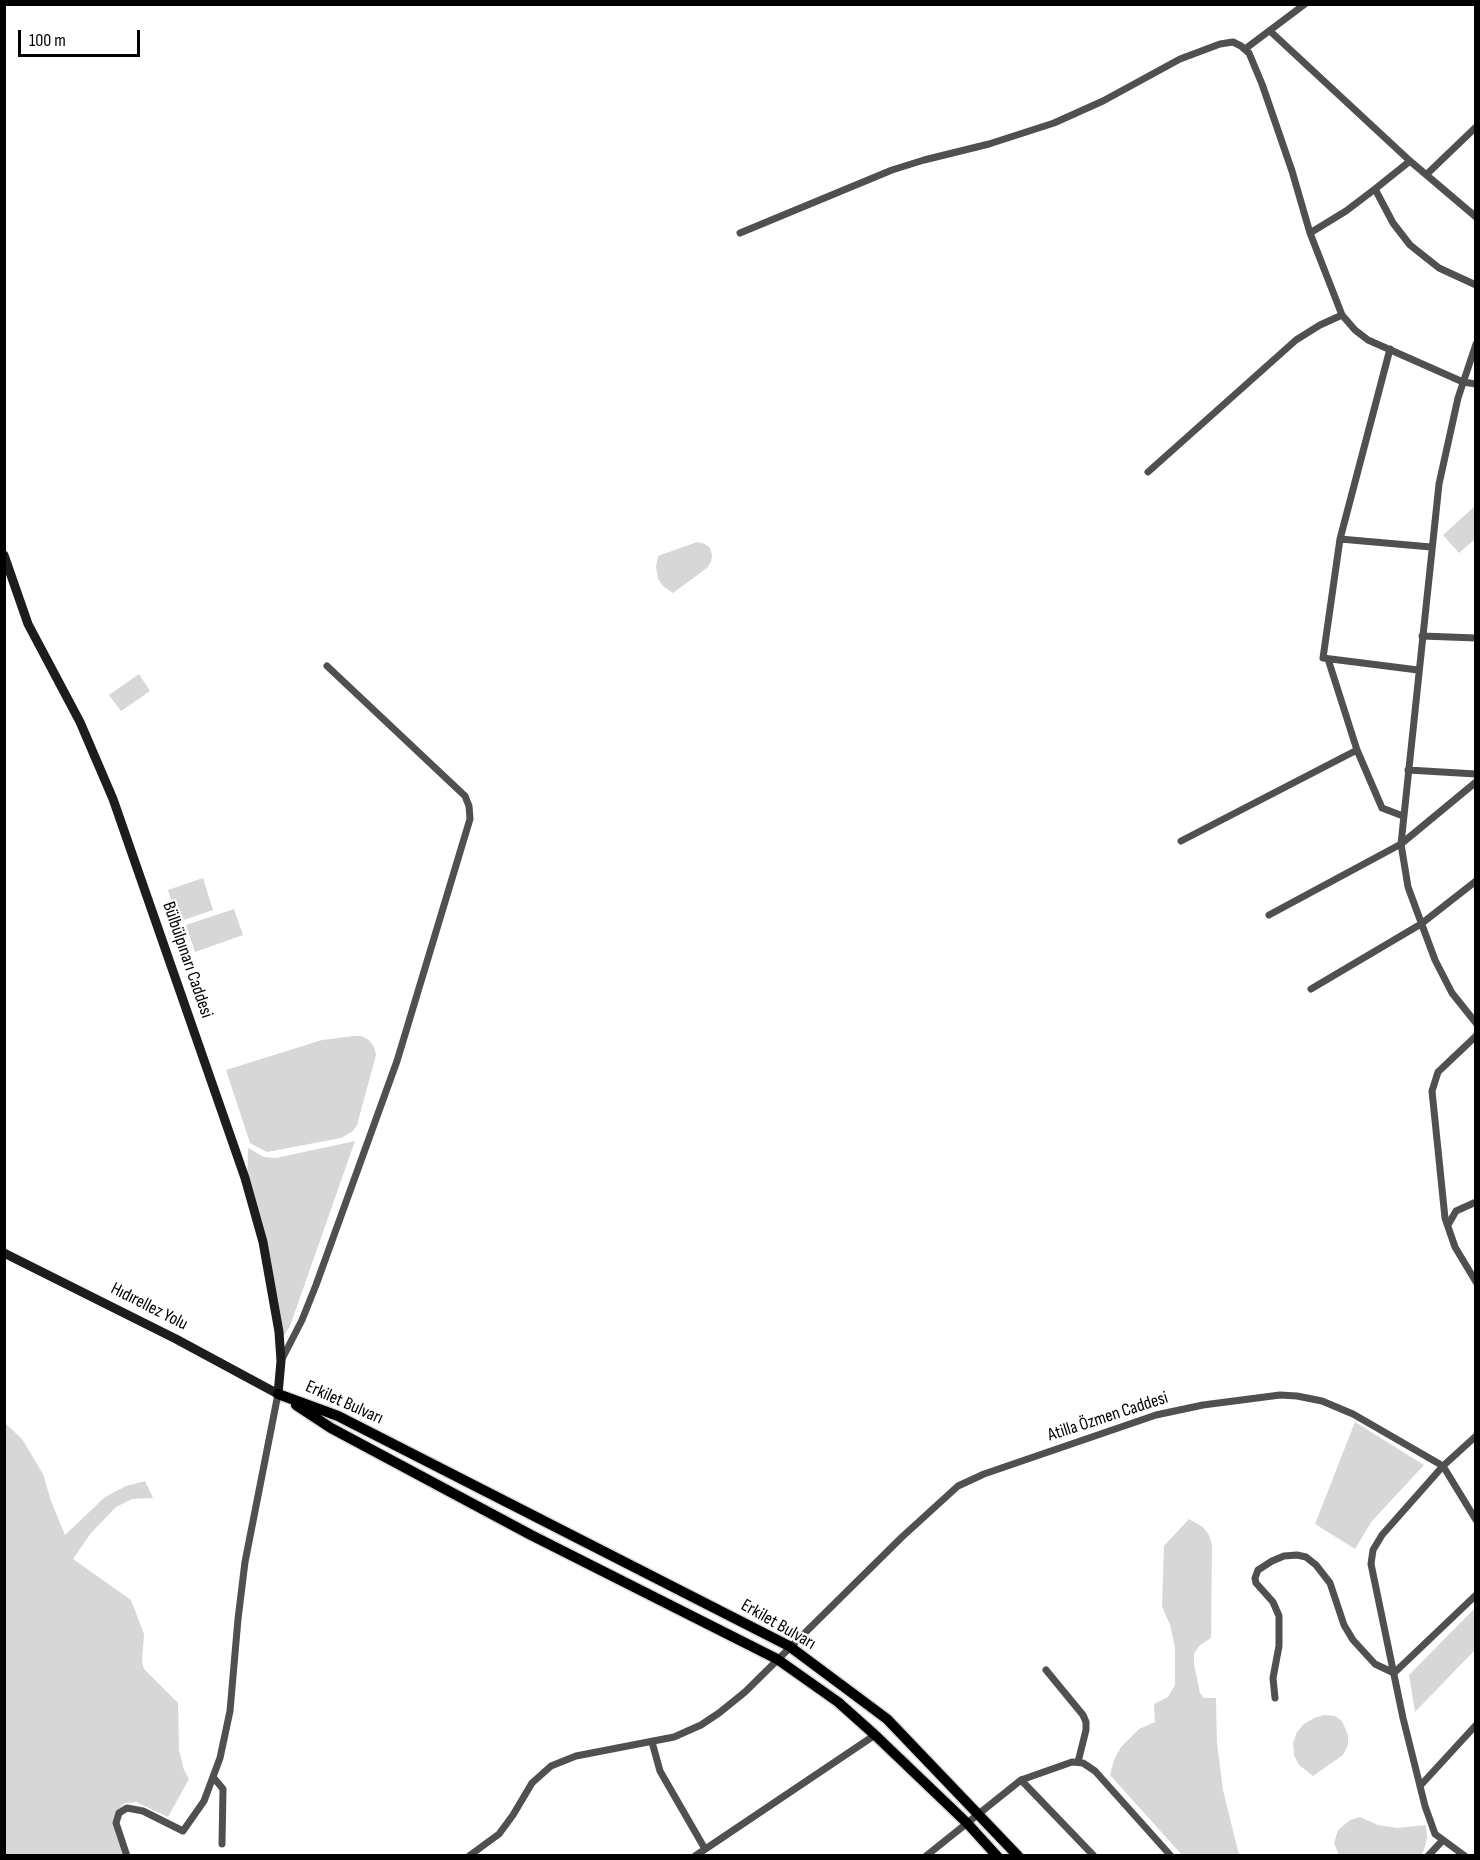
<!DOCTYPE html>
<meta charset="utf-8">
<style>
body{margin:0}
#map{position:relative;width:1480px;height:1860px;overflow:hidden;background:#fff;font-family:"Sofia Sans Condensed",sans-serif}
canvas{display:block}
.frame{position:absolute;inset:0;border:6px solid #000;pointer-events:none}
.scale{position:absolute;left:18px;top:30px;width:122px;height:27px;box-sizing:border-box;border:3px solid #000;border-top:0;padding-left:8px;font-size:18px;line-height:21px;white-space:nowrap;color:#000;-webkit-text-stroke:4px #fff;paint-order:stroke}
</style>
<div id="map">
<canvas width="1480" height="1860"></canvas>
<div class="frame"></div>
<div class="scale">100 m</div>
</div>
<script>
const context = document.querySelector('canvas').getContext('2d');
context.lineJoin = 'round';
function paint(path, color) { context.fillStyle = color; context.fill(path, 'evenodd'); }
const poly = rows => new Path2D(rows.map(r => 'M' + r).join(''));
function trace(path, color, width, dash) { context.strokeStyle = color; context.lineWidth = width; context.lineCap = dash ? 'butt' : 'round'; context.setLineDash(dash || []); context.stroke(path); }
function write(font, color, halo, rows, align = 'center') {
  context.font = font + ' "Sofia Sans Condensed",sans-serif'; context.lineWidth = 4.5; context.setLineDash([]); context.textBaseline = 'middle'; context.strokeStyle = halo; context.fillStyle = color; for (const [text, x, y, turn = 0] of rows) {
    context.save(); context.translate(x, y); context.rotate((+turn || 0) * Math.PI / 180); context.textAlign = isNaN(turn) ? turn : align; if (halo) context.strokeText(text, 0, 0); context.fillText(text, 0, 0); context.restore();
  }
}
paint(poly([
 [1475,506,1475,539,1459,553,1443,535],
 [697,542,705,544,710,548,712,555,711,562,707,568,673,593,664,587,658,579,656,567,658,556],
 [139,674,150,691,121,711,109,695],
 [203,878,213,910,178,922,168,890],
 [234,909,243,935,195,952,186,925],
 [353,1036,361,1036,369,1040,374,1047,376,1055,357,1125,353,1131,341,1138,267,1152,250,1143,226,1070,322,1040],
 [355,1141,290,1326,279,1344,247,1183,248,1148,264,1157,276,1158],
 [4,1422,22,1439,43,1474,51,1501,65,1535,105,1497,126,1486,145,1481,153,1498,132,1499,116,1507,91,1533,73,1559,131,1600,144,1634,142,1662,144,1669,178,1703,179,1750,184,1770,189,1779,168,1817,136,1802,125,1803,119,1809,117,1813,126,1855,5,1855],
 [1355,1422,1424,1465,1372,1521,1355,1549,1315,1524],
 [1189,1519,1203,1527,1209,1535,1212,1545,1211,1638,1199,1646,1194,1654,1194,1664,1200,1693,1204,1698,1216,1698,1217,1743,1223,1790,1239,1855,1182,1855,1110,1775,1114,1760,1121,1747,1139,1729,1155,1722,1154,1704,1168,1697,1175,1685,1175,1647,1170,1625,1162,1606,1164,1546],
 [1475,1608,1475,1650,1415,1712,1409,1675],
 [1324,1715,1335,1716,1342,1721,1348,1735,1348,1745,1343,1755,1313,1776,1299,1765,1294,1755,1293,1743,1297,1732,1304,1724,1314,1718],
 [1360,1817,1378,1825,1397,1828,1426,1825,1427,1838,1424,1850,1421,1855,1339,1855,1334,1843,1338,1830,1350,1820]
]), '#d7d7d7');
const primary = poly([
 [278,1394,338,1416,789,1646,887,1719,1018,1856],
 [296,1405,331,1428,531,1535,777,1659,838,1702,875,1735,967,1823,997,1856]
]);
trace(primary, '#dbdbdb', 13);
trace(poly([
 [1270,31,1410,161],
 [1245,49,1305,4],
 [1427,174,1476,127],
 [1476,217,1410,161,1375,189,1393,223,1410,245,1439,268,1476,285],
 [740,233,892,170,924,160,989,144,1054,123,1103,101,1180,59,1220,44,1233,42,1241,46,1249,53,1262,84,1292,171,1310,233,1342,315,1355,330,1368,340,1463,382,1476,384],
 [1310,233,1346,211,1375,189],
 [1476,344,1458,398,1439,484,1401,844,1408,887,1435,960,1452,993,1476,1023],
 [1148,472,1296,340,1320,325,1342,315],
 [1340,539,1390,349],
 [1422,636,1476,638],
 [1328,659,1357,750,1382,808,1403,816],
 [1418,670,1323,658,1340,539,1431,547],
 [1408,770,1476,774],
 [1181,841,1357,750],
 [1269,915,1401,844,1476,782],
 [1311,989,1421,924,1476,881],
 [1476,1036,1438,1072,1432,1091,1445,1218,1455,1247,1476,1282],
 [1448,1225,1456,1211,1476,1202],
 [281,1361,302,1320,316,1285,397,1061,470,819,469,806,465,796,327,666],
 [1046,1670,1083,1715,1086,1722,1086,1730,1078,1762],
 [1275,1698,1273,1678,1279,1646,1279,1616,1273,1602,1256,1583,1255,1578,1258,1570,1272,1561,1284,1556,1297,1555,1306,1557,1316,1565,1330,1583,1344,1625,1353,1640,1375,1664,1394,1673,1476,1595],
 [652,1742,660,1771,705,1849],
 [213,1777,223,1789,222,1844],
 [1021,1780,1094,1856],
 [1420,1786,1476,1725],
 [127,1856,116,1823,119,1813,127,1808,143,1811,183,1831,204,1801,220,1758,230,1711,238,1619,245,1562,278,1394],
 [469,1856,499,1834,513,1815,532,1783,551,1766,576,1756,674,1737,701,1725,719,1713,745,1692,902,1537,958,1486,984,1474,1156,1415,1203,1405,1280,1395,1297,1396,1322,1401,1353,1414,1443,1466,1476,1520],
 [695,1856,875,1735],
 [926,1856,1021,1780,1072,1762,1083,1763,1095,1771,1171,1856],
 [1428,1856,1443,1840],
 [1465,1856,1435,1834,1425,1806,1403,1718,1371,1564,1373,1550,1382,1535,1443,1466,1476,1436]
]), '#505050', 7);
trace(poly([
 [4,555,28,624,80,722,113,799,245,1178,263,1242,279,1332,281,1361,278,1394,176,1339,4,1253]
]), '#1d1d1d', 9);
trace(primary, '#000', 10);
write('18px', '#000', '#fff', [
 ["Bülbülpınarı Caddesi",187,960,71],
 ["Hıdırellez Yolu",149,1307,27],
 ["Erkilet Bulvarı",344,1403,24],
 ["Atilla Özmen Caddesi",1108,1417,-18],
 ["Erkilet Bulvarı",778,1625,30]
]);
</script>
